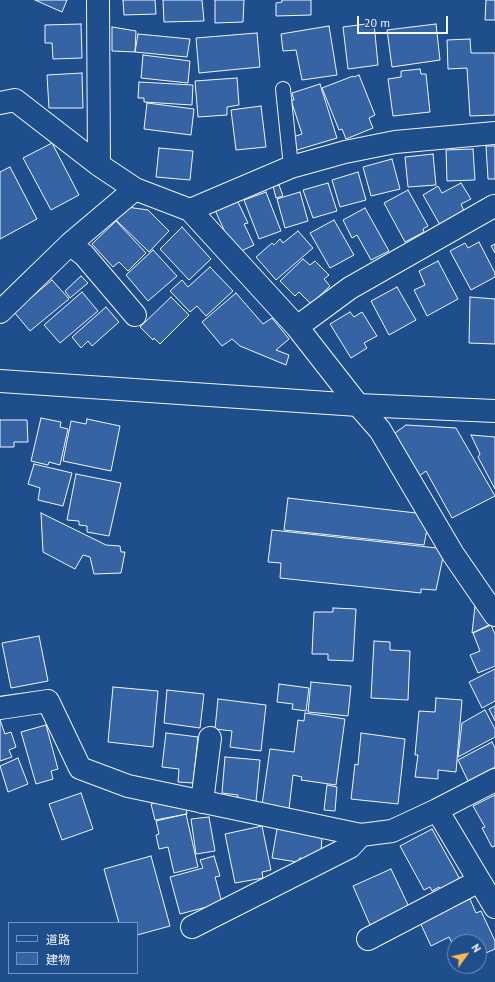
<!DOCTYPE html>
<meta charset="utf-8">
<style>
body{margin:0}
#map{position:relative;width:495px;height:982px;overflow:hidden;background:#1f4e8c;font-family:"PT Sans","Noto Sans JP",sans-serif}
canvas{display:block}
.legend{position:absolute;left:8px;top:922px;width:130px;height:52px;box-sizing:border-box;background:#1f4e8c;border:1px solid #7391ba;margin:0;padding:5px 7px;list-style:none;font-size:12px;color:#f2f6ff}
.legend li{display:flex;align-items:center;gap:8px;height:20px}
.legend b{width:20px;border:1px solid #7391ba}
.north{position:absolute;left:447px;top:934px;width:40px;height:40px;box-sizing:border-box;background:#1f4e8c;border:1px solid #7391ba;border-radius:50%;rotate:57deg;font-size:11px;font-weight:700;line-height:16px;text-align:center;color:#f2f6ff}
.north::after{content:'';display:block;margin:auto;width:14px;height:18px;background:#ffb74d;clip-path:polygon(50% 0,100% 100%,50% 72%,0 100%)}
.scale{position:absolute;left:357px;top:16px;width:91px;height:18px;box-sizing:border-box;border:2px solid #f2f6ff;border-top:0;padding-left:5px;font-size:12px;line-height:14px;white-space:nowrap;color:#f2f6ff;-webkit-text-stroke:3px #1f4e8c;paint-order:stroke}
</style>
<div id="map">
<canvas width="495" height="982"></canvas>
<ul class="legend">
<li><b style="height:5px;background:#1f4e8c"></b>道路</li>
<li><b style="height:11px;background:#3563a3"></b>建物</li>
</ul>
<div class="north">N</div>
<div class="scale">20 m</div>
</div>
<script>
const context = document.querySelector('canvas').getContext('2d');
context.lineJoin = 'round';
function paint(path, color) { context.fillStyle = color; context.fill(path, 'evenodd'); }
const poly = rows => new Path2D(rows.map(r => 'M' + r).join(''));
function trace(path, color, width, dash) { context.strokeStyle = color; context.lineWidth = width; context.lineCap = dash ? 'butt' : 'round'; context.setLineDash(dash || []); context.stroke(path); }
const building = poly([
 [35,0,67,0,62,12,35,0],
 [123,0,155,0,156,14,124,15,123,0],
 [163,0,202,0,204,21,164,22,163,0],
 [215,0,244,0,243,22,215,23,215,0],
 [282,0,311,0,311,15,276,16,276,3,282,2,282,0],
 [486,0,495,0,495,20,485,20,486,0],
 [374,23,378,65,348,69,343,27,374,23],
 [81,24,82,58,53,59,52,43,45,43,45,25,81,24],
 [436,24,440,60,392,67,387,30,436,24],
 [329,26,337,75,302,80,296,50,283,51,281,34,329,26],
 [112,27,136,31,135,52,112,51,112,27],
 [257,33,260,67,199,73,196,38,257,33],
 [138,34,190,39,187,57,135,52,138,34],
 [470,39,471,53,495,53,495,115,470,116,467,68,448,69,447,40,470,39],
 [143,55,190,61,188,83,141,78,143,55],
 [420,69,421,74,426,74,430,112,393,116,388,79,401,77,401,71,420,69],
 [82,73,83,108,49,108,47,75,82,73],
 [359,75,375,115,369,118,373,128,346,139,342,129,339,130,322,88,353,76,354,77,359,75],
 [237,78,239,105,227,107,227,115,198,117,195,81,237,78],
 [139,82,193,85,192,105,144,102,144,98,138,98,139,82],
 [320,84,337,138,297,150,293,137,302,134,291,100,294,100,292,93,320,84],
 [147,103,194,109,191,135,144,129,147,103],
 [261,106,266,147,236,150,231,110,261,106],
 [52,143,79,195,51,210,23,158,52,143],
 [486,146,495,146,495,179,488,179,486,146],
 [159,148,193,151,190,180,156,177,159,148],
 [473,149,475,180,447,181,446,150,473,149],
 [433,154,436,185,408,187,405,157,433,154],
 [392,159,400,189,371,196,363,167,392,159],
 [10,167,37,219,0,239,0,172,10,167],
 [358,172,366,200,340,207,332,180,358,172],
 [328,183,337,211,313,218,303,190,328,183],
 [461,183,471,199,461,204,464,211,440,225,423,195,438,186,442,193,461,183],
 [279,185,283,196,276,198,273,186,279,185],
 [408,190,428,226,423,229,424,232,405,242,384,203,408,190],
 [266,192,281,231,259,239,244,200,266,192],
 [300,192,308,221,285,228,277,199,300,192],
 [237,200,248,223,244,224,254,245,237,253,234,252,215,210,237,200],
 [127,207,148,210,169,231,149,252,115,219,127,207],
 [365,208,389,251,371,260,357,235,352,238,343,220,365,208],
 [334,220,354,255,330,268,310,233,334,220],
 [116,221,146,253,128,271,119,262,113,267,92,244,116,221],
 [182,227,211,259,189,280,160,249,182,227],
 [298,231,313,248,276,280,256,257,272,243,274,245,280,239,283,243,298,231],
 [479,242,495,273,495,277,471,290,450,251,465,243,468,248,479,242],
 [495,244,495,253,491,246,495,244],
 [153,250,177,276,148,301,126,275,153,250],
 [303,259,310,265,315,261,329,275,324,279,330,286,311,304,299,292,295,296,280,281,303,259],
 [438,261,458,299,427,316,414,290,425,285,419,271,438,261],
 [210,267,233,291,206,316,197,306,190,312,170,291,182,280,188,287,210,267],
 [81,276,88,283,70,298,65,291,81,276],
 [52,280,69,299,30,331,14,312,52,280],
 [397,287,416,320,389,335,371,301,397,287],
 [82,292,98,311,60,343,44,325,82,292],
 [236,293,263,324,272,318,289,339,276,350,289,355,286,365,240,346,232,339,222,346,202,322,236,293],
 [171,297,189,315,160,344,154,338,153,340,140,327,171,297],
 [470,297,495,299,495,344,469,343,470,297],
 [106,307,119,322,92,346,88,341,81,348,72,337,106,307],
 [350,312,354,317,362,312,377,336,364,343,367,348,351,358,330,324,350,312],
 [41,418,61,422,60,427,68,429,60,465,49,462,48,465,31,461,41,418],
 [87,419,120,426,111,471,63,461,71,421,86,424,87,419],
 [0,420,27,420,28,442,14,442,14,447,0,447,0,420],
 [406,425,456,428,495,496,452,518,426,471,418,477,395,433,406,425],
 [471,435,495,437,495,489,478,457,480,454,471,435],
 [34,464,72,473,63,506,38,500,40,488,28,484,34,464],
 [76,474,121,483,109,536,87,532,87,526,79,525,79,521,67,520,76,474],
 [288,498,416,513,427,529,424,545,284,530,288,498],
 [41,513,106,545,120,546,121,552,125,552,121,573,94,574,90,557,83,555,75,569,43,552,41,513],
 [272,530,437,548,443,557,436,590,421,589,421,593,280,578,281,563,268,562,272,530],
 [475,606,489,625,472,633,475,606],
 [333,608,356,609,353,661,328,660,328,654,312,654,314,612,333,612,333,608],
 [491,625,495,634,495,666,478,673,470,655,480,651,473,633,491,625],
 [39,636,48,681,11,688,2,643,39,636],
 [374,641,390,642,390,650,410,651,408,700,371,698,374,641],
 [495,669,495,701,482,708,469,682,495,669],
 [311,682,351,686,348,716,308,712,311,682],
 [279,684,309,688,306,711,292,709,293,704,277,702,279,684],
 [113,687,158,691,153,747,108,742,113,687],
 [167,690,204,694,200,728,164,723,167,690],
 [436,698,462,700,456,772,438,770,438,779,415,777,418,755,415,755,419,711,435,712,436,698],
 [218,699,266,705,261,751,230,747,232,731,215,729,218,699],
 [495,706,495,721,489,709,495,706],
 [485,710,495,729,495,737,458,757,462,723,485,710],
 [305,713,345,719,336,785,301,780,302,777,293,775,289,809,262,805,270,749,294,752,298,720,304,721,305,713],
 [0,720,5,734,11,732,16,747,9,750,12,757,0,761,0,720],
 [46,725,58,769,51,771,53,779,36,784,21,732,46,725],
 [166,733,198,737,193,783,178,782,179,769,162,767,166,733],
 [361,733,405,739,398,804,351,799,355,764,358,765,361,733],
 [492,742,495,748,495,767,468,781,458,760,492,742],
 [225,757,260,760,256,802,237,800,238,795,222,793,225,757],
 [18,758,28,784,8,792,0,766,18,758],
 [327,785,337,787,335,811,324,810,327,785],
 [81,793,93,829,62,840,49,804,81,793],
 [495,795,495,846,492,847,482,828,485,827,473,806,495,795],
 [159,802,186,807,187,814,155,820,151,804,159,802],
 [186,814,198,867,174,873,168,847,159,849,156,835,159,834,156,821,186,814],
 [209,817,215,851,196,854,191,819,209,817],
 [262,826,271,870,262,872,263,878,235,883,225,834,262,826],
 [277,829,322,837,321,851,305,859,300,858,297,862,272,858,277,829],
 [432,829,461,881,442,891,439,887,432,891,430,887,424,890,400,846,432,829],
 [151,856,170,926,137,935,137,923,119,923,104,869,151,856],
 [214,856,220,876,215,877,222,903,180,914,170,877,203,868,200,860,214,856],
 [391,869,409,907,370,925,353,886,391,869],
 [470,899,476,913,481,911,495,941,495,949,479,956,479,942,455,942,455,949,449,937,431,946,418,918,446,910,470,899]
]);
paint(building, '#3563a3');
trace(building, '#f2f6ff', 1);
const service = poly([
 [283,89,291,167]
]);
const minor = poly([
 [98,0,99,165,135,189,190,210,291,167,345,152,395,142,495,133],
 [0,103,15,100,99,165],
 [190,210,297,327,358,405,380,430,453,554,495,615],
 [70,244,84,255,135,315],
 [0,312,70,244,135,189],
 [297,327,350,288,494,206],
 [0,708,48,701,80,768,128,786,361,835,392,831,437,810,495,780],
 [202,802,210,738],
 [437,810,495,907],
 [192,927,350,847,361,835],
 [368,939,479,881]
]);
const tertiary = poly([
 [0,381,358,405,495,411]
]);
trace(service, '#f2f6ff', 16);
trace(minor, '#f2f6ff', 24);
trace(tertiary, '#f2f6ff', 24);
trace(service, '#1f4e8c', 14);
trace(minor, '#1f4e8c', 22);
trace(tertiary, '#1f4e8c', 22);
</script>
